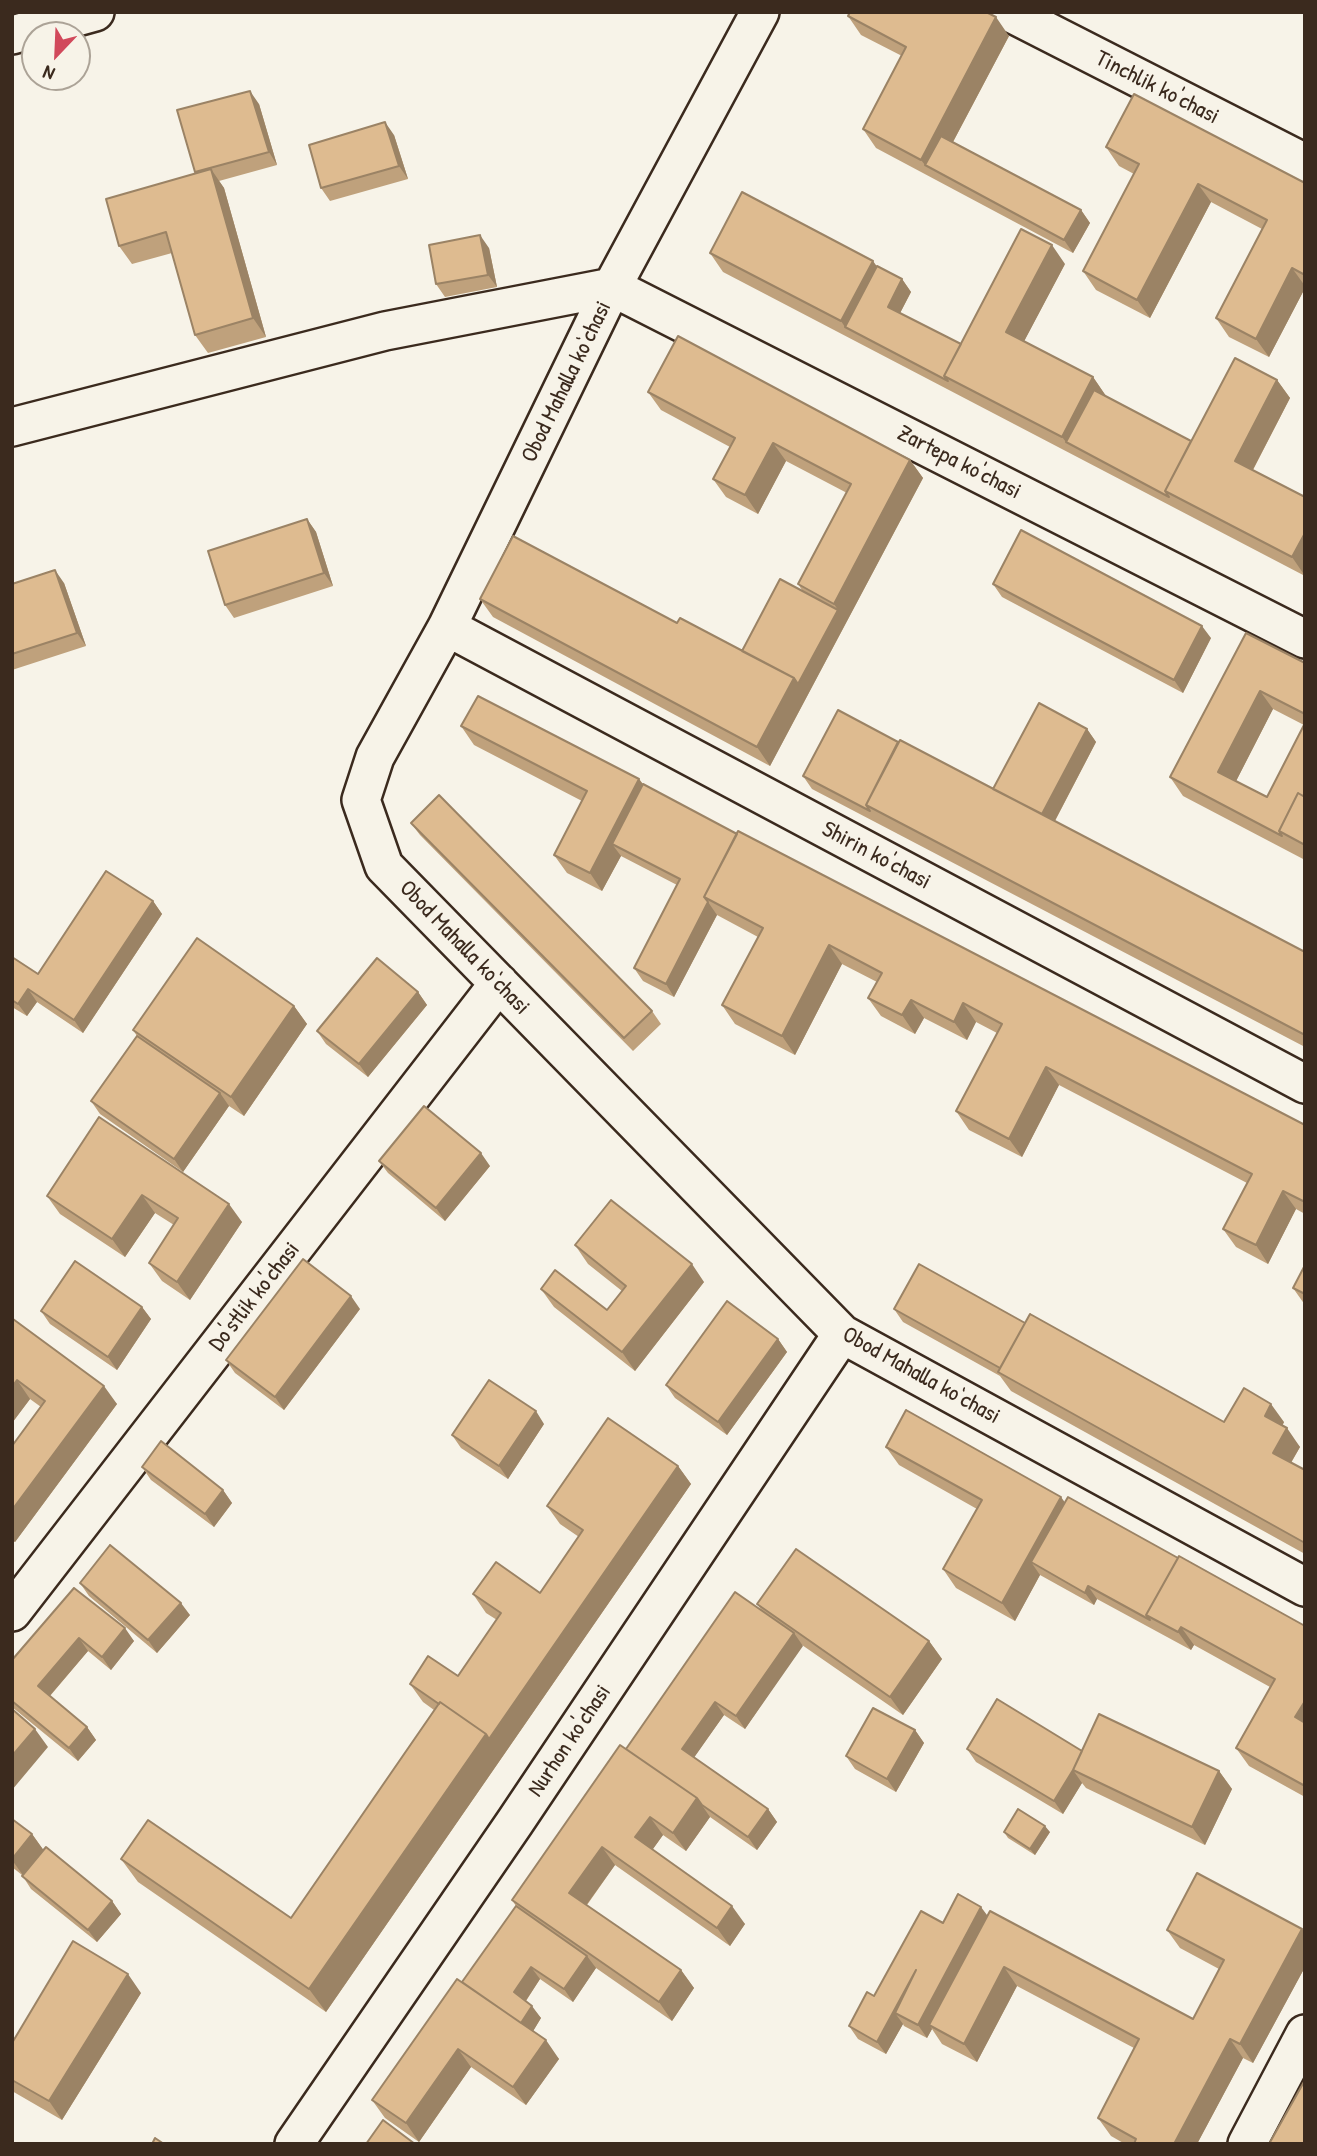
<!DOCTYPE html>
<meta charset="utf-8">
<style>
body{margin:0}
#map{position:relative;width:1317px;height:2156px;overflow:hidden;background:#f7f3e8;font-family:"Patrick Hand",sans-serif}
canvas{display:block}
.frame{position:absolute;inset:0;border:14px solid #3b2a1e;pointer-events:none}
.north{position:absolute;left:21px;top:21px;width:70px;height:70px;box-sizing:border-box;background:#f7f3e8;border:2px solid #aca397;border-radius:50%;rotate:203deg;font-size:19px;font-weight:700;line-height:28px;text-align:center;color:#3b2a1e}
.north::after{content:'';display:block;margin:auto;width:24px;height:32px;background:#d1495b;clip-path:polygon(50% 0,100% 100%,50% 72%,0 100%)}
</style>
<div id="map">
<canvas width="1317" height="2156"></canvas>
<div class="frame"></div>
<div class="north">N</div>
</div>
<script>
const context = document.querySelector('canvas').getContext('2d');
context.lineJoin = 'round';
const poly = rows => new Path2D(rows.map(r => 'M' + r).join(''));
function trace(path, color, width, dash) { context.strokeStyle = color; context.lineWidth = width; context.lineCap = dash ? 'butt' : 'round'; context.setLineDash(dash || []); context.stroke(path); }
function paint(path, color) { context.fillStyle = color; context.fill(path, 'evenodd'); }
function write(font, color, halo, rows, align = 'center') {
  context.font = font + ' "Patrick Hand",sans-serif'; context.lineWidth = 7; context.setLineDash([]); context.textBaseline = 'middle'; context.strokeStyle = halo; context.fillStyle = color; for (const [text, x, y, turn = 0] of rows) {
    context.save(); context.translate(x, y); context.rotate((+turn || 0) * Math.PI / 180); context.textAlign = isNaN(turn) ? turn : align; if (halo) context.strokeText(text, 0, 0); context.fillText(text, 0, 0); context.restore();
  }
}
const minor = poly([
 [760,12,612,287,447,627,375,757,361,800,384,866,842,1334,1305,1587],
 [1009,12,1305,163],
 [12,35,95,12],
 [12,427,385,331,612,287,1305,639],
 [447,627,1305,1084],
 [12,1612,499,983],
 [294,2144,515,1822,842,1334],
 [1247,2144,1305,2034]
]);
trace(minor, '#3b2a1e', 42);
trace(minor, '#f7f3e8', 37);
paint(poly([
 [848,16,1009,36,953,142,1081,210,1090,223,1073,253,876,148,863,129,902,56,861,35],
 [259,104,277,165,219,181,224,188,266,337,208,353,195,335,172,253,132,264,119,246,196,173,195,172],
 [394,135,408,179,330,201,321,188],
 [1106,147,1305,183,1305,288,1269,357,1229,337,1216,318,1262,229,1211,202,1150,318,1096,290,1083,271,1134,174,1119,166],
 [489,248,497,287,445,297,436,284],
 [710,253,877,266,902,279,911,292,900,313,961,344,1065,264,1024,341,1093,377,1106,396,1191,441,1277,380,1290,398,1253,470,1305,497,1305,576,723,272],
 [648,392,910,460,923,478,770,766,493,617,480,599,677,623,742,651,802,590,798,584,847,493,786,461,758,514,726,497,713,479,730,447,661,410],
 [307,519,316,532,333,586,234,618,225,605],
 [64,583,86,646,12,670,12,584],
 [993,584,1211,638,1183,693,1002,597],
 [1246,633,1305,663,1305,860,1183,796,1170,777],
 [1273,709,1304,725,1267,797,1236,781],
 [461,726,639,779,643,784,737,834,1305,1125,1305,1214,1296,1209,1268,1264,1236,1247,1223,1229,1247,1183,1059,1085,1022,1157,969,1130,956,1111,997,1033,976,1022,967,1040,924,1018,915,1034,881,1016,868,998,877,982,842,964,795,1055,735,1024,722,1005,758,937,717,915,674,997,643,981,634,968,677,885,621,856,602,891,567,873,554,855,582,801,474,745],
 [1087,729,1096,742,1055,821,1305,952,1305,1047,812,789,803,776,898,742,993,789],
 [411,823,652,1011,661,1024,633,1051,420,835],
 [153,901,162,914,83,1033,37,1002,27,1016,12,1007,12,957,38,974],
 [418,992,427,1005,368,1077,326,1044,317,1031],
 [294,1006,307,1024,244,1116,229,1106,183,1172,100,1114,91,1101,137,1036,133,1030],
 [99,1117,242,1222,190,1300,162,1281,149,1263,174,1225,155,1213,125,1257,60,1214,47,1196],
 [379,1161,490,1166,445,1221,388,1173],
 [575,1245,704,1282,635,1371,554,1307,541,1289,607,1310,622,1291,588,1264],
 [1305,1265,1305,1305,1293,1288],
 [142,1307,151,1319,117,1370,50,1324,41,1311],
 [360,1309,284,1410,235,1373,226,1360],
 [894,1309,1025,1323,1224,1422,1284,1422,1282,1426,1300,1447,1291,1463,1305,1470,1305,1554,1011,1391,1000,1376,903,1322],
 [12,1320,117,1404,15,1542,12,1540,12,1446,41,1407,30,1399,12,1423],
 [778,1339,787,1352,727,1435,675,1398,666,1385],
 [544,1424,508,1479,461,1448,452,1435],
 [886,1447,1065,1503,1178,1558,1305,1626,1305,1797,1249,1766,1236,1748,1270,1687,1194,1645,1191,1650,1097,1599,1094,1605,1040,1575,1015,1621,956,1588,943,1569,977,1509,899,1465],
 [678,1466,691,1484,326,2012,138,1882,121,1859,291,1918,434,1710,423,1702,410,1684,458,1676,497,1620,486,1613,473,1594,540,1593,579,1537,560,1524,547,1506],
 [142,1467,223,1490,232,1503,214,1527,151,1480],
 [80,1583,190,1615,157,1653,89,1596],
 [74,1588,134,1641,111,1670,88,1651,50,1696,87,1727,96,1740,78,1761,12,1707,12,1660],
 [757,1604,929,1641,942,1659,903,1715,802,1645,745,1729,724,1715,694,1757,768,1809,777,1822,757,1850,710,1817,686,1851,663,1835,652,1850,745,1924,730,1946,615,1865,587,1905,681,1970,694,1988,672,2021,596,1968,573,2002,540,1979,526,2001,541,2018,533,2031,559,2059,526,2105,471,2067,419,2142,385,2118,372,2100,462,1982,516,1906,512,1900,626,1749,762,1611],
 [915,1730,924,1743,896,1792,855,1769,846,1756],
 [967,1749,1219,1771,1232,1789,1205,1845,1086,1788,1082,1783,1063,1814,976,1762],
 [12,1819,32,1834,43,1850,112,1901,121,1914,97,1942,31,1889,22,1875,12,1867],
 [1004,1832,1050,1832,1035,1855,1008,1838],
 [988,1916,1193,2019,1219,1969,1180,1948,1167,1930,1305,1932,1305,1967,1253,2063,1243,2058,1197,2144,1125,2144,1111,2136,1098,2118,1134,2048,1017,1986,977,2062,942,2044,932,2029,927,2038,904,2026,903,2024,886,2054,858,2039,849,2026,874,1996],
 [141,1993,62,2120,12,2091,12,2043]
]), '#bfa17c');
paint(poly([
 [996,17,1009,36,937,172,925,165,921,160],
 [250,91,259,104,277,165,269,152],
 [385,122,394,135,408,179,399,166],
 [211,169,224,188,266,337,253,318],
 [1198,184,1211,202,1150,318,1137,300],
 [1081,210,1090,223,1073,253,1064,240],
 [480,235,489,248,497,287,488,275],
 [1052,245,1065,264,1019,351,1006,332],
 [873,261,886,279,845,327,841,321],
 [1292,268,1305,286,1305,288,1269,357,1256,339],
 [902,279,911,292,897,319,888,307],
 [1093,377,1106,396,1078,449,1066,442,1062,437],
 [1277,380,1290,398,1248,479,1235,461],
 [773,443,786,461,758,514,745,495],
 [910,460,923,478,770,766,757,747,794,678,838,610,834,604],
 [307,519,316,532,333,586,324,573],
 [1305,533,1305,576,1292,557],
 [55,570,64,583,86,646,77,633],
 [1202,626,1211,638,1183,693,1174,680],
 [1260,691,1273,709,1231,791,1218,772],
 [1087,729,1096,742,1050,830,1041,817],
 [639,779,652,797,612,844,621,856,602,891,590,873],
 [153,901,162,914,83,1033,74,1020],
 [708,902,717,915,674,997,666,984],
 [829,945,842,964,795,1055,782,1036],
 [28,989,37,1002,27,1016,18,1004],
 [418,992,427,1005,368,1077,359,1064],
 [911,1000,924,1018,915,1034,902,1015],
 [963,1003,976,1022,967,1040,954,1022],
 [294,1006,307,1024,244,1116,231,1097],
 [1046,1067,1059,1085,1022,1157,1009,1139],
 [220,1093,229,1106,183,1172,174,1159],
 [481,1153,490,1166,445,1221,436,1208],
 [1283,1191,1296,1209,1268,1264,1256,1245],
 [142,1195,155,1213,125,1257,112,1239],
 [229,1204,242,1222,190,1300,177,1282],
 [692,1264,704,1282,635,1371,622,1352],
 [351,1296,360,1309,284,1410,275,1397],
 [142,1307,151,1319,117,1370,108,1357],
 [778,1339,787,1352,727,1435,718,1422],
 [17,1380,30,1399,12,1423,12,1387],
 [104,1386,117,1404,15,1542,12,1539,12,1510],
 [1271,1404,1284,1422,1278,1434,1265,1416],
 [536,1411,544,1424,508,1479,499,1466],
 [1287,1428,1300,1447,1286,1471,1273,1453],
 [678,1466,691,1484,326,2012,309,1989,486,1734],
 [223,1490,232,1503,214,1527,205,1514],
 [1061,1497,1074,1515,1031,1562,1040,1575,1015,1621,1002,1603],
 [1088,1586,1097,1599,1094,1605,1085,1593],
 [181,1603,190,1615,157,1653,148,1640],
 [1181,1627,1194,1645,1191,1650,1178,1632],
 [125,1628,134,1641,111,1670,102,1657],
 [794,1633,803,1646,745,1729,736,1716],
 [79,1638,88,1651,47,1699,38,1686],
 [929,1641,942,1659,903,1715,890,1697],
 [1305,1701,1305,1731,1295,1717],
 [715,1702,724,1715,691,1762,682,1749],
 [87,1727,96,1740,78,1761,69,1748],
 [35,1729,48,1747,12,1790,12,1756],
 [915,1730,924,1743,896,1792,887,1779],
 [1073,1770,1082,1783,1063,1814,1054,1801],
 [1219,1771,1232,1789,1205,1845,1192,1827],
 [697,1798,710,1817,686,1851,673,1833],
 [768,1809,777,1822,757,1850,748,1837],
 [650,1817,663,1835,648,1856,635,1837],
 [1045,1826,1050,1832,1035,1855,1030,1849],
 [32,1834,45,1852,25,1878,12,1860],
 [602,1847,615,1865,582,1911,569,1893],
 [112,1901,121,1914,97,1942,88,1930],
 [732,1906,745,1924,730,1946,717,1928],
 [981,1907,990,1919,929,2025,932,2029,927,2038,918,2025],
 [1302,1929,1305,1932,1305,1967,1253,2063,1240,2044],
 [587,1956,596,1968,573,2002,564,1989],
 [531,1967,540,1979,523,2005,514,1992],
 [1004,1967,1017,1986,977,2062,964,2044],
 [681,1970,694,1988,672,2021,659,2002],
 [916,1970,895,2013,903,2024,886,2054,877,2042],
 [128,1974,141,1993,62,2120,49,2101],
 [532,2006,541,2018,529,2038,520,2025],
 [1230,2039,1243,2058,1197,2144,1174,2144],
 [546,2040,559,2059,526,2105,513,2087],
 [458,2049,471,2067,419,2142,406,2123]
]), '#9b8365');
const building = poly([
 [850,12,986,12,996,17,921,160,863,129,906,47,848,16,850,12],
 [250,91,269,152,195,172,177,110,250,91],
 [1134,94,1305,183,1305,275,1292,268,1256,339,1216,318,1267,220,1198,184,1137,300,1083,271,1139,164,1106,147,1134,94],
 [385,122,399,166,321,188,309,145,385,122],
 [941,136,1081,210,1064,240,925,165,941,136],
 [211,169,253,318,195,335,166,232,119,246,106,199,211,169],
 [742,192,873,261,841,321,710,253,742,192],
 [1021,229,1052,245,1006,332,1093,377,1062,437,944,376,1021,229],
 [480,235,488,275,436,284,429,245,480,235],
 [877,266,902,279,888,307,961,344,944,376,948,381,845,327,877,266],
 [678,336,910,460,834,604,798,584,851,484,773,443,745,495,713,479,735,438,648,392,678,336],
 [1235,358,1277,380,1235,461,1305,497,1305,533,1292,557,1165,491,1235,358],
 [1094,390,1191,441,1165,491,1169,497,1066,442,1094,390],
 [307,519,324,573,225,605,208,551,307,519],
 [1021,530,1202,626,1174,680,993,584,1021,530],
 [513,536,677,623,680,618,794,678,757,747,480,599,513,536],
 [55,570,77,633,12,654,12,584,55,570],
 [780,579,838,610,798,684,794,678,742,651,780,579],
 [1246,633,1305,663,1305,714,1260,691,1218,772,1267,797,1305,723,1305,793,1303,796,1298,793,1279,831,1282,836,1170,777,1246,633],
 [478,696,639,779,590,873,554,855,587,791,461,726,478,696],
 [1039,703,1087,729,1042,814,993,789,1039,703],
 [838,710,898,742,866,805,870,811,803,776,838,710],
 [900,740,1305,952,1305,1035,866,805,900,740],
 [643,784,737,834,704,897,708,902,666,984,634,968,680,879,612,844,643,784],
 [1298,793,1305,797,1305,845,1279,831,1298,793],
 [439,795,652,1011,624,1038,411,823,439,795],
 [738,831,1305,1125,1305,1202,1283,1191,1256,1245,1223,1229,1252,1174,1046,1067,1009,1139,956,1111,1002,1024,963,1003,954,1022,911,1000,902,1015,868,998,882,973,829,945,782,1036,722,1005,763,928,704,897,738,831],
 [106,871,153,901,74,1020,28,989,18,1004,12,1000,12,957,38,974,106,871],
 [197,938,294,1006,231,1097,133,1030,197,938],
 [377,958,418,992,359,1064,317,1031,377,958],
 [137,1036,220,1093,174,1159,91,1101,137,1036],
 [424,1106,481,1153,436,1208,379,1161,424,1106],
 [99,1117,229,1204,177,1282,149,1263,178,1218,142,1195,112,1239,47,1196,99,1117],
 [611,1200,692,1264,622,1352,541,1289,555,1270,607,1310,626,1286,575,1245,611,1200],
 [303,1259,351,1296,275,1397,226,1360,303,1259],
 [75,1261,142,1307,108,1357,41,1311,75,1261],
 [919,1264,1025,1323,1000,1368,894,1309,919,1264],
 [1305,1265,1305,1294,1293,1288,1305,1265],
 [727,1301,778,1339,718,1422,666,1385,727,1301],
 [1030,1314,1224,1422,1244,1388,1271,1404,1265,1416,1287,1428,1273,1453,1305,1470,1305,1543,998,1372,1030,1314],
 [13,1319,104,1386,12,1510,12,1446,45,1401,17,1380,12,1387,12,1320,13,1319],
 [489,1380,536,1411,499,1466,452,1435,489,1380],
 [906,1410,1061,1497,1002,1603,943,1569,982,1500,886,1447,906,1410],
 [608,1418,678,1466,489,1739,486,1734,440,1702,439,1704,410,1684,428,1656,458,1676,501,1613,473,1594,496,1562,540,1593,583,1530,547,1506,608,1418],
 [161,1441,223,1490,205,1514,142,1467,161,1441],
 [1068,1497,1178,1558,1146,1615,1150,1620,1088,1586,1085,1593,1031,1562,1068,1497],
 [110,1545,181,1603,148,1640,80,1583,110,1545],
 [796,1549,929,1641,890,1697,757,1604,796,1549],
 [1179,1556,1305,1626,1305,1701,1295,1717,1305,1723,1305,1786,1236,1748,1275,1679,1181,1627,1178,1632,1146,1615,1179,1556],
 [74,1588,125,1628,102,1657,79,1638,38,1686,87,1727,69,1748,12,1701,12,1660,74,1588],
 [735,1592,794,1633,736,1716,715,1702,682,1749,768,1809,748,1837,702,1805,697,1798,626,1749,735,1592],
 [997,1699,1082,1751,1073,1770,1054,1801,967,1749,997,1699],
 [440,1702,486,1734,309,1989,121,1859,148,1820,291,1918,440,1702],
 [873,1708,915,1730,887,1779,846,1756,873,1708],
 [12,1709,35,1729,12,1756,12,1709],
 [1099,1714,1219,1771,1192,1827,1073,1770,1099,1714],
 [620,1745,697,1798,673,1833,650,1817,635,1837,732,1906,717,1928,602,1847,569,1893,681,1970,659,2002,512,1900,620,1745],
 [1018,1809,1045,1826,1030,1849,1004,1832,1018,1809],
 [12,1819,32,1834,12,1859,12,1819],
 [46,1847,112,1901,88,1930,22,1876,46,1847],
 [1197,1873,1302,1929,1240,2044,1230,2039,1174,2144,1134,2144,1136,2139,1098,2118,1139,2039,1004,1967,964,2044,929,2025,990,1911,1193,2019,1224,1960,1167,1930,1197,1873],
 [958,1894,981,1907,918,2025,895,2013,916,1970,877,2042,849,2026,867,1992,874,1996,921,1911,943,1923,958,1894],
 [516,1906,587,1956,564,1989,531,1967,514,1992,532,2006,521,2023,462,1982,516,1906],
 [73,1941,128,1974,49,2101,12,2080,12,2043,73,1941],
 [457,1979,546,2040,513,2087,458,2049,406,2123,372,2100,457,1979],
 [1305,2080,1305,2144,1269,2144,1305,2080],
 [383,2120,415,2144,366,2144,383,2120],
 [155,2138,164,2144,152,2144,155,2138]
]);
paint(building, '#debb90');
trace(building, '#9b8365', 2);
write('23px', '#3b2a1e', '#f7f3e8', [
 ["Tinchlik ko'chasi",1157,88,27],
 ["Obod Mahalla ko‘chasi",567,382,-64],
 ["Zartepa ko'chasi",959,463,27],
 ["Shirin ko'chasi",876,856,28],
 ["Obod Mahalla ko‘chasi",464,948,46],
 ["Do'stlik ko'chasi",255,1297,-52],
 ["Obod Mahalla ko‘chasi",921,1376,29],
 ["Nurhon ko'chasi",570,1741,-56]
]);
</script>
